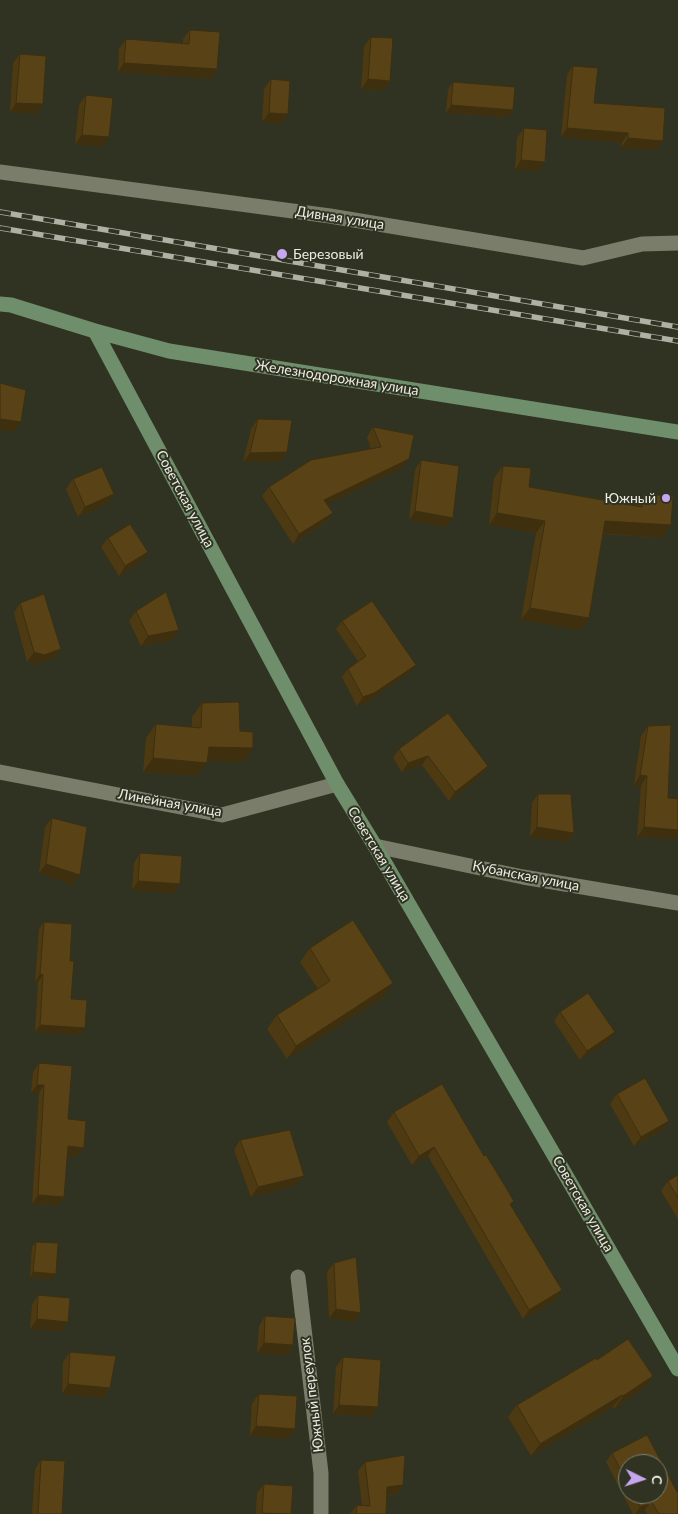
<!DOCTYPE html>
<meta charset="utf-8">
<style>
body{margin:0}
#map{position:relative;width:678px;height:1514px;overflow:hidden;background:#303322;font-family:Lato,sans-serif}
canvas{display:block}
.north{position:absolute;left:618px;top:1454px;width:50px;height:50px;box-sizing:border-box;background:#303322;border:1px solid #7b7d6f;border-radius:50%;rotate:94deg;font-size:14px;font-weight:700;line-height:20px;text-align:center;color:#ebede2}
.north::after{content:'';display:block;margin:auto;width:18px;height:22px;background:#c6a6f0;clip-path:polygon(50% 0,100% 100%,50% 72%,0 100%)}
</style>
<div id="map">
<canvas width="678" height="1514"></canvas>
<div class="north">С</div>
</div>
<script>
const context = document.querySelector('canvas').getContext('2d');
context.lineJoin = 'round';
const poly = rows => new Path2D(rows.map(r => 'M' + r).join(''));
function trace(path, color, width, dash) { context.strokeStyle = color; context.lineWidth = width; context.lineCap = dash ? 'butt' : 'round'; context.setLineDash(dash || []); context.stroke(path); }
function paint(path, color) { context.fillStyle = color; context.fill(path, 'evenodd'); }
function write(font, color, halo, rows, align = 'center') {
  context.font = font + ' Lato,sans-serif'; context.lineWidth = 4; context.setLineDash([]); context.textBaseline = 'middle'; context.strokeStyle = halo; context.fillStyle = color; for (const [text, x, y, turn = 0] of rows) {
    context.save(); context.translate(x, y); context.rotate((+turn || 0) * Math.PI / 180); context.textAlign = isNaN(turn) ? turn : align; if (halo) context.strokeText(text, 0, 0); context.fillText(text, 0, 0); context.restore();
  }
}
trace(poly([
 [0,172,330,216,583,258,642,244,678,243],
 [0,772,222,815,337,784],
 [375,846,523,877,678,903],
 [298,1277,321,1473,321,1514]
]), '#797d69', 15);
trace(poly([
 [0,304,11,305,95,331,169,351,678,432],
 [95,331,337,784,375,846,678,1369]
]), '#6f8e6c', 15);
const rail = poly([
 [0,212,678,327],
 [0,228,678,341]
]);
trace(rail, '#afb1a4', 5.5);
trace(rail, '#303322', 4, [11]);
paint(poly([
 [190,30,217,69,211,79,118,72,119,49,126,39,183,43,183,39],
 [371,37,390,81,383,90,361,89,364,46],
 [20,54,43,104,36,114,10,112,13,63],
 [573,66,594,103,663,141,656,150,621,148,622,143,561,137,567,75],
 [271,79,288,114,281,124,262,122,264,89],
 [453,82,513,110,508,117,446,113,448,90],
 [86,95,102,147,75,144,79,105],
 [524,128,538,171,515,170,517,138],
 [258,419,287,452,280,462,243,462,251,429],
 [373,427,402,468,327,504,333,513,326,522,293,544,262,496,269,487,371,449,367,437],
 [421,460,446,527,409,520,415,470],
 [503,466,529,487,635,505,643,494,662,538,603,534,589,618,580,630,521,620,536,533,489,525,494,478],
 [73,479,107,504,78,517,66,489],
 [108,538,141,562,119,576,101,547],
 [20,603,55,658,37,664,27,662,14,613],
 [136,611,172,640,141,646,129,621],
 [342,621,409,673,368,702,357,706,342,677,348,669,358,661,336,629],
 [202,703,240,731,253,748,243,762,207,761,197,776,143,772,146,738,156,724,192,727,192,717],
 [448,713,482,775,449,801,422,765,402,772,393,758,399,749],
 [648,726,668,798,678,799,678,834,674,839,637,837,641,786,634,785,641,736],
 [538,794,574,833,568,842,530,837,532,803],
 [52,818,73,885,39,873,45,827],
 [140,853,180,884,173,893,132,890,134,863],
 [44,922,70,961,71,999,80,1035,35,1032,38,982,35,982,39,929],
 [310,948,384,997,287,1059,267,1029,277,1015,318,989,300,962],
 [560,1012,608,1041,580,1060,554,1021],
 [39,1063,68,1119,78,1156,67,1155,64,1197,58,1205,32,1204,39,1093,31,1093,33,1072],
 [617,1094,663,1130,634,1146,610,1104],
 [394,1112,484,1156,511,1206,556,1300,523,1319,428,1156,412,1165,387,1122],
 [240,1140,297,1185,251,1197,234,1150],
 [678,1175,678,1219,661,1191,668,1181],
 [36,1242,52,1279,30,1277,32,1247],
 [334,1263,354,1322,329,1318,327,1272],
 [38,1295,68,1322,62,1331,30,1329,32,1305],
 [265,1316,293,1345,287,1355,257,1353,259,1326],
 [70,1352,104,1398,62,1394,63,1362],
 [343,1357,371,1417,333,1414,336,1367],
 [644,1388,614,1409,613,1407,531,1456,508,1417,517,1405],
 [259,1394,295,1429,288,1439,250,1436,252,1403],
 [612,1453,677,1492,678,1514,647,1514,645,1510,638,1514,633,1514,606,1462],
 [628,1464,658,1494,628,1494],
 [41,1460,62,1514,32,1514,35,1469],
 [365,1462,403,1485,397,1494,387,1496,386,1514,350,1514,357,1505,362,1505,358,1471],
 [264,1484,291,1514,256,1514,257,1493]
]), '#4d3a13');
paint(poly([
 [124,63,217,69,211,79,118,72],
 [368,79,390,81,383,90,361,89],
 [16,103,43,104,36,114,10,112],
 [451,105,513,110,508,117,446,113],
 [269,113,288,114,281,124,262,122],
 [567,128,628,133,622,143,561,137],
 [82,135,109,137,102,147,75,144],
 [628,138,663,141,656,150,621,148],
 [521,160,545,162,538,171,515,170],
 [0,419,21,422,14,432,0,430],
 [287,452,280,462,243,462,250,453],
 [409,459,402,468,317,509,324,500],
 [114,494,107,504,78,517,85,507],
 [415,511,453,518,446,527,409,520],
 [333,513,326,522,293,544,299,534],
 [497,513,545,521,536,533,489,525],
 [605,521,671,525,662,538,597,533],
 [148,552,141,562,119,576,125,566],
 [530,608,589,618,580,630,521,620],
 [179,630,172,640,141,646,148,636],
 [61,649,55,658,37,664,27,662,34,652],
 [416,665,409,673,368,702,357,706,363,697],
 [209,747,253,748,243,762,199,761],
 [428,756,422,765,402,772,408,763],
 [153,758,207,763,197,776,143,772],
 [488,766,482,775,449,801,455,792],
 [640,775,647,776,641,786,634,785],
 [537,827,574,833,568,842,530,837],
 [644,827,678,830,678,834,674,839,637,837],
 [46,864,80,875,73,885,39,873],
 [138,881,180,884,173,893,132,890],
 [40,974,43,975,38,982,35,982],
 [393,983,384,997,287,1059,296,1046],
 [40,1025,85,1028,80,1035,35,1032],
 [615,1032,608,1041,580,1060,587,1051],
 [37,1085,44,1085,39,1093,31,1093],
 [669,1121,663,1130,634,1146,641,1137],
 [68,1146,84,1148,78,1156,62,1155],
 [434,1147,428,1156,412,1165,419,1156],
 [304,1176,297,1185,251,1197,258,1187],
 [38,1195,64,1197,58,1205,32,1204],
 [33,1272,56,1274,52,1279,30,1277],
 [562,1290,556,1300,523,1319,529,1310],
 [336,1309,361,1313,354,1322,329,1318],
 [37,1319,68,1322,62,1331,30,1329],
 [264,1343,293,1345,287,1355,257,1353],
 [653,1376,644,1388,614,1409,623,1396],
 [68,1384,110,1388,104,1398,62,1394],
 [622,1395,613,1407,531,1456,540,1444],
 [339,1405,378,1407,371,1417,333,1414],
 [256,1426,295,1429,288,1439,250,1436],
 [403,1485,397,1494,381,1496,387,1487],
 [651,1501,645,1510,638,1514,635,1514,640,1507]
]), '#3e2f0f');
const building = poly([
 [190,30,220,32,217,69,124,63,126,39,189,44,190,30],
 [371,37,393,38,390,81,368,79,371,37],
 [20,54,46,56,43,104,16,103,20,54],
 [573,66,598,68,594,103,665,108,663,141,628,138,628,133,567,128,573,66],
 [271,79,290,81,288,114,269,113,271,79],
 [453,82,515,87,513,110,451,105,453,82],
 [86,95,113,98,109,137,82,135,86,95],
 [524,128,547,130,545,162,521,160,524,128],
 [0,383,26,390,21,422,0,419,0,383],
 [258,419,292,420,287,452,250,453,258,419],
 [373,427,414,435,409,459,324,500,333,513,299,534,269,487,311,460,381,447,373,427],
 [421,460,459,466,453,518,415,511,421,460],
 [503,466,531,468,529,487,642,507,643,494,673,496,671,525,605,521,589,618,530,608,545,521,497,513,503,466],
 [102,467,114,494,85,507,73,479,102,467],
 [130,524,148,552,125,566,108,538,130,524],
 [166,592,179,630,148,636,136,611,166,592],
 [44,594,61,649,44,655,34,652,20,603,44,594],
 [372,601,416,665,374,693,363,697,348,669,366,656,342,621,372,601],
 [239,702,240,731,253,732,253,748,209,747,207,763,153,758,156,724,201,728,202,703,239,702],
 [448,713,488,766,455,792,428,756,408,763,399,749,448,713],
 [671,725,668,798,678,799,678,830,644,827,647,776,640,775,648,726,671,725],
 [538,794,571,794,574,833,537,827,538,794],
 [52,818,87,827,80,875,46,864,52,818],
 [140,853,182,856,180,884,138,881,140,853],
 [353,920,393,983,296,1046,277,1015,330,981,310,948,353,920],
 [44,922,72,924,70,961,74,961,71,999,87,1000,85,1028,40,1025,43,975,40,974,44,922],
 [588,993,615,1032,587,1051,560,1012,588,993],
 [39,1063,72,1066,68,1119,86,1121,84,1148,68,1146,64,1197,38,1195,44,1085,37,1085,39,1063],
 [645,1078,669,1121,641,1137,617,1094,645,1078],
 [442,1084,484,1156,486,1155,514,1201,510,1204,562,1290,529,1310,434,1147,419,1156,394,1112,442,1084],
 [290,1130,304,1176,258,1187,240,1140,290,1130],
 [678,1175,678,1198,668,1181,678,1175],
 [36,1242,58,1243,56,1274,33,1272,36,1242],
 [356,1257,361,1313,336,1309,334,1263,356,1257],
 [38,1295,70,1298,68,1322,37,1319,38,1295],
 [265,1316,295,1318,293,1345,264,1343,265,1316],
 [628,1339,653,1376,623,1396,622,1395,540,1444,517,1405,596,1358,597,1360,628,1339],
 [70,1352,116,1356,110,1388,68,1384,70,1352],
 [343,1357,381,1360,378,1407,339,1405,343,1357],
 [259,1394,297,1396,295,1429,256,1426,259,1394],
 [647,1435,677,1492,678,1491,678,1514,659,1514,651,1501,640,1507,633,1494,658,1494,658,1464,628,1464,628,1484,612,1453,647,1435],
 [405,1455,403,1485,387,1487,386,1514,356,1514,357,1505,370,1506,365,1462,405,1455],
 [41,1460,65,1461,62,1514,38,1514,41,1460],
 [264,1484,293,1486,291,1514,262,1513,264,1484]
]);
paint(building, '#594316');
trace(building, '#3e2f0f', 1);
for (const [x, y, r, color] of [
 [282,254,6,"#c6a6f0"],
 [666,498,5,"#c6a6f0"]
]) { const dot = new Path2D(); dot.arc(x, y, r, 0, 2 * Math.PI); context.fillStyle = color; context.fill(dot); trace(dot, '#303322', 2); }
write('14px', '#ebede2', '#303322', [
 ["Дивная улица",340,218,9],
 ["Железнодорожная улица",337,378,9],
 ["Советская улица",185,499,62],
 ["Линейная улица",170,803,10],
 ["Советская улица",379,854,59],
 ["Кубанская улица",526,876,11],
 ["Советская улица",583,1204,60],
 ["Южный переулок",312,1395,-97]
]);
write('14px', '#ebede2', '#303322', [
 ["Березовый",293,254],
 ["Южный",656,498,"right"]
], 'left');
</script>
